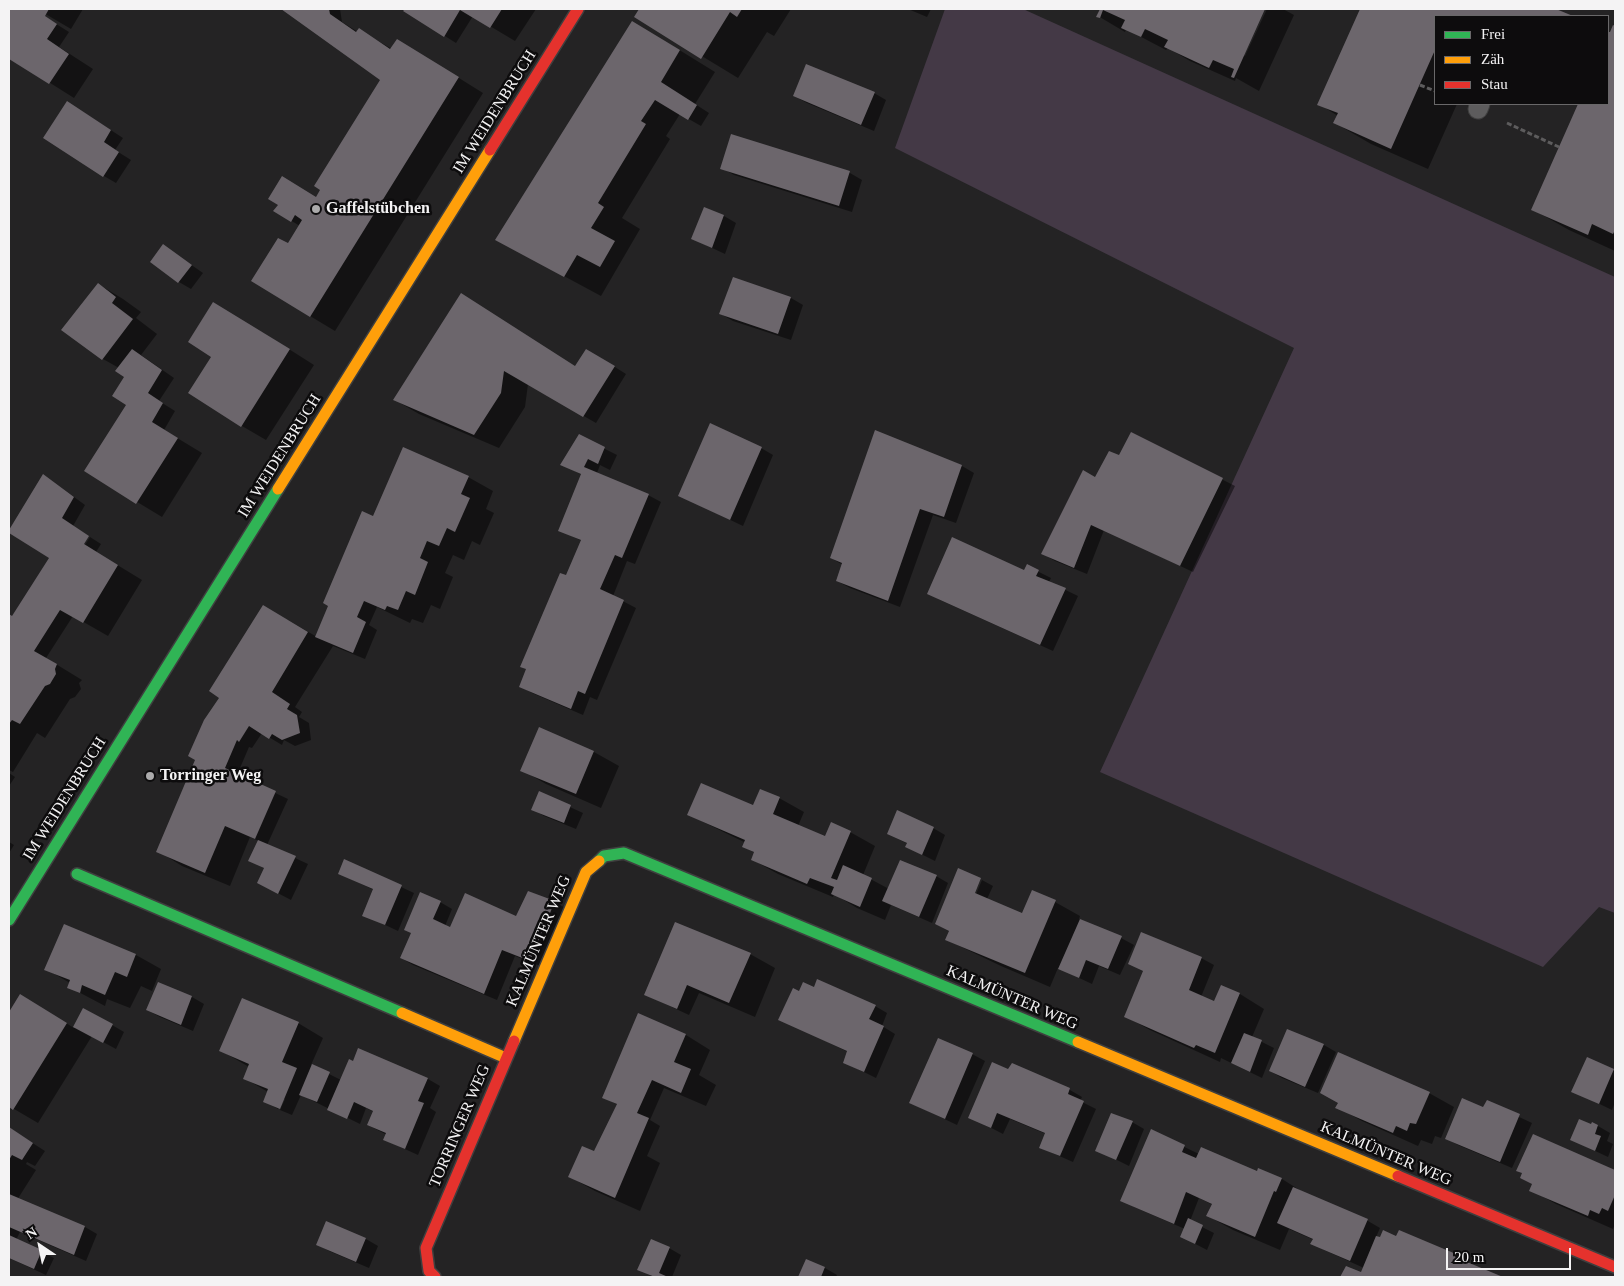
<!DOCTYPE html>
<meta charset="utf-8">
<style>
body{margin:0}
#map{position:relative;width:1624px;height:1286px;overflow:hidden;background:#242324;font-family:Georgia,serif}
canvas{display:block}
.frame{position:absolute;inset:0;border:10px solid #f4f3f4;pointer-events:none}
.legend{position:absolute;left:1434px;top:15px;width:175px;height:90px;box-sizing:border-box;background:#0d0c0d;border:1px solid #696869;margin:0;padding:6px 9px;list-style:none;font-size:15px;color:#f4f3f4}
.legend li{display:flex;align-items:center;gap:10px;height:25px}
.legend b{width:25px;border:1px solid #696869}
.north{position:absolute;left:15px;top:1221px;width:50px;height:50px;-webkit-text-stroke:4px #0d0c0d;paint-order:stroke;rotate:326deg;font-size:14px;font-weight:700;line-height:20px;text-align:center;color:#f4f3f4}
.north::after{content:'';display:block;margin:auto;width:18px;height:22px;background:#f4f3f4;clip-path:polygon(50% 0,100% 100%,50% 72%,0 100%)}
.scale{position:absolute;left:1446px;top:1248px;width:125px;height:22px;box-sizing:border-box;border:2px solid #f4f3f4;border-top:0;padding-left:6px;font-size:15px;line-height:18px;white-space:nowrap;color:#f4f3f4;-webkit-text-stroke:4px #0d0c0d;paint-order:stroke}
</style>
<div id="map">
<canvas width="1624" height="1286"></canvas>
<div class="frame"></div>
<ul class="legend">
<li><b style="height:6px;background:#30b455"></b>Frei</li>
<li><b style="height:6px;background:#ff9f0a"></b>Zäh</li>
<li><b style="height:6px;background:#e5322d"></b>Stau</li>
</ul>
<div class="north">N</div>
<div class="scale">20 m</div>
</div>
<script>
const context = document.querySelector('canvas').getContext('2d');
context.lineJoin = 'round';
function paint(path, color) { context.fillStyle = color; context.fill(path, 'evenodd'); }
const poly = rows => new Path2D(rows.map(r => 'M' + r).join(''));
function trace(path, color, width, dash) { context.strokeStyle = color; context.lineWidth = width; context.lineCap = dash ? 'butt' : 'round'; context.setLineDash(dash || []); context.stroke(path); }
function write(font, color, halo, rows, align = 'center') {
  context.font = font + ' Georgia,serif'; context.lineWidth = 5; context.setLineDash([]); context.textBaseline = 'middle'; context.strokeStyle = halo; context.fillStyle = color; for (const [text, x, y, turn = 0] of rows) {
    context.save(); context.translate(x, y); context.rotate((+turn || 0) * Math.PI / 180); context.textAlign = isNaN(turn) ? turn : align; if (halo) context.strokeText(text, 0, 0); context.fillText(text, 0, 0); context.restore();
  }
}
paint(poly([
 [945,9,1023,9,1615,277,1615,913,1599,907,1543,967,1100,772,1294,348,895,148]
]), '#443946');
paint(poly([
 [9,9,32,9,69,32,59,47,93,69,74,98,9,57],
 [37,9,83,9,71,29],
 [283,9,340,9,342,22,358,32,359,30,392,49,422,55,483,93,335,331,310,316,300,226,275,211,317,198,381,80],
 [406,9,536,9,515,41,473,16,456,43,405,11],
 [640,9,791,9,774,36,767,32,738,78,636,16],
 [908,9,931,9,927,17],
 [1101,9,1264,9,1243,55,1245,56,1267,9,1283,9,1294,15,1259,91,1236,78,1235,81,1190,61,1168,48,1166,50,1126,29,1125,32,1098,16],
 [1361,9,1553,9,1570,16,1435,16,1435,104,1457,104,1428,169,1371,144,1335,123,1338,116,1319,104],
 [1613,27,1615,28,1615,251,1569,230,1532,209,1580,104,1608,104,1608,33,1610,34],
 [668,43,715,72,695,104,709,113,701,126,680,114,666,136,670,139,622,218,640,229,601,296,497,240],
 [874,93,886,100,874,131,807,103,794,96],
 [80,110,123,138,115,150,131,160,116,183,104,176],
 [732,135,850,173,862,180,852,212,734,175,722,168],
 [705,208,724,216,736,223,725,254,693,239],
 [164,246,203,273,191,289,179,282],
 [734,279,791,298,803,305,791,340,733,321,721,314],
 [98,284,123,299,141,312,136,318,157,334,141,355,174,378,159,401,175,411,164,430,202,453,162,517,86,471,126,407,126,377,119,368,103,359,63,330],
 [462,295,575,367,599,357,626,374,596,423,528,384,525,407,499,448,419,414,395,400],
 [262,332,314,365,266,440,242,426],
 [1131,433,1235,486,1193,572,1104,530,1087,574,1055,561,1043,554,1096,478,1120,457],
 [579,436,617,455,610,470,600,465,597,473,648,495,661,502,635,564,627,561,613,596,636,608,597,700,590,697,583,715,532,693,520,686,582,541,559,530,582,475,562,464],
 [761,448,773,455,743,526,680,496],
 [962,466,974,473,956,523,933,515,900,607,850,588,837,581,843,565,831,558],
 [44,475,85,505,73,526,82,545,85,545,90,537,101,544,96,552,142,580,108,636,73,616,46,658,82,680,79,683,81,689,75,697,70,699,45,738,37,733,13,772,9,770,9,615,12,617,51,558,9,532],
 [468,477,493,491,486,509,494,513,480,545,472,541,464,560,453,555,445,573,453,577,440,609,431,605,423,623,412,619,410,623,377,607,369,625,377,630,365,659,333,646,295,707,302,712,299,717,309,723,311,740,295,746,284,740,282,745,262,733,252,748,249,747,237,775,288,799,267,845,308,864,291,900,270,889,265,869,250,860,259,841,250,837,230,886,182,866,158,851,288,620,317,637,374,518],
 [1027,566,1051,578,1049,582,1078,596,1053,651,940,600,928,593,1025,572],
 [540,728,594,752,619,766,601,808,546,784,522,770],
 [9,773,15,777,9,786],
 [539,793,583,813,576,829,544,816,532,809],
 [779,798,804,812,798,826,826,838,850,832,875,846,863,875,889,889,936,876,948,883,932,923,891,905,885,920,857,908,834,894,833,897,778,874,753,860,755,853,744,847,746,843,689,815,754,807],
 [933,828,945,835,935,861,907,847,908,844,888,834],
 [9,842,14,845,9,853],
 [345,861,414,893,398,931,364,915,374,890,340,874],
 [982,880,993,886,987,899,1023,915,1055,902,1080,916,1079,919,1121,938,1134,945,1120,975,1099,966,1092,984,1058,968,1050,987,1001,966,947,940,950,932,936,924,972,898,974,899],
 [529,892,555,902,567,909,543,967,515,956,497,1000,413,965,401,958,440,902,452,909,445,926,451,928,517,918],
 [65,926,136,955,161,969,152,991,141,986,130,1008,107,999,105,1006,69,987,70,983,46,969],
 [750,954,775,968,755,1017,699,993,689,1015,646,995],
 [1201,958,1214,965,1201,997,1215,1002,1222,987,1240,994,1264,1009,1252,1037,1274,1048,1262,1078,1221,1058,1220,1062,1150,1030,1125,1016,1144,972,1130,964],
 [158,984,192,997,204,1004,193,1031,160,1017,147,1010],
 [799,992,875,1006,887,1013,882,1026,895,1034,876,1078,844,1062,848,1052,780,1019],
 [21,995,74,1028,112,1025,124,1032,116,1049,92,1036,38,1123,9,1106,9,1015],
 [638,1015,686,1035,710,1050,699,1075,716,1085,706,1106,664,1088,650,1120,660,1126,647,1156,660,1163,640,1211,595,1191,570,1177,595,1153,618,1105,603,1097],
 [298,1023,323,1038,311,1065,341,1080,354,1063,359,1050,428,1079,440,1086,430,1108,436,1112,418,1155,385,1140,387,1135,368,1125,374,1112,366,1108,360,1124,301,1095,292,1115,280,1110,285,1099,283,1099,278,1109,264,1101,268,1092,244,1078,249,1067,220,1050],
 [1288,1030,1324,1045,1336,1052,1318,1093,1282,1078,1270,1071],
 [972,1054,985,1061,957,1125,911,1103],
 [1587,1059,1615,1071,1615,1102,1612,1110,1573,1091],
 [1012,1065,1070,1090,1082,1097,1080,1101,1096,1109,1073,1162,1041,1148,1046,1134,1010,1119,1003,1134,970,1117],
 [1429,1093,1454,1107,1441,1138,1435,1136,1432,1144,1421,1140,1418,1146,1362,1121,1337,1107],
 [1487,1102,1532,1123,1512,1168,1458,1145,1446,1138,1484,1109],
 [1132,1122,1144,1129,1129,1166,1097,1150],
 [1598,1126,1610,1133,1607,1141,1613,1144,1608,1157,1572,1140],
 [9,1128,45,1151,35,1166,27,1162,26,1164,36,1170,17,1200,85,1227,97,1234,86,1261,20,1232,16,1240,54,1258,46,1275,9,1258],
 [1151,1131,1199,1154,1257,1172,1258,1169,1282,1179,1306,1194,1368,1221,1380,1228,1376,1237,1397,1237,1455,1255,1478,1268,1500,1277,1342,1277,1347,1267,1361,1273,1364,1268,1324,1250,1311,1243,1314,1240,1289,1229,1280,1250,1233,1230,1208,1216,1213,1205,1199,1198,1190,1221,1214,1233,1207,1250,1182,1237,1185,1229,1134,1207,1122,1200],
 [1533,1135,1615,1171,1615,1224,1613,1229,1556,1204,1531,1190,1533,1184],
 [326,1223,366,1239,378,1246,369,1268,329,1251,317,1244],
 [669,1248,681,1255,672,1277,653,1277,639,1269],
 [807,1261,825,1268,837,1275,836,1277,800,1277]
]), '#0007');
paint(poly([
 [9,9,49,9,45,16,57,24,47,39,69,54,49,84,9,59],
 [281,9,329,9,330,14,356,32,359,28,390,49,397,39,459,77,310,317,251,281,278,238,288,243,302,220,295,215,291,222,273,211,278,205,268,199,282,176,316,197,320,190,314,186,380,80],
 [405,9,502,9,490,28,460,10,444,37,403,11],
 [639,9,742,9,737,17,730,12,701,59,634,17],
 [1100,9,1265,9,1234,78,1231,77,1234,69,1213,60,1209,68,1164,47,1168,40,1145,29,1141,37,1121,28,1125,20,1103,10,1100,18,1096,17],
 [1360,9,1556,9,1573,16,1435,16,1435,50,1391,149,1333,123,1338,113,1317,105],
 [632,21,680,50,661,82,697,105,688,120,655,100,641,121,646,124,598,203,604,207,591,228,615,241,600,267,577,255,564,277,495,240],
 [1613,25,1615,26,1615,230,1613,234,1592,224,1588,235,1531,210,1578,104,1608,104,1608,32,1610,32],
 [806,64,875,92,861,125,793,96],
 [67,101,111,130,104,142,119,152,103,177,43,138],
 [731,134,850,171,839,206,720,169],
 [704,207,724,215,712,248,691,239],
 [163,244,192,265,178,283,150,262],
 [733,277,791,297,778,334,719,314],
 [98,283,116,297,112,303,133,319,102,360,61,330],
 [461,293,575,366,586,349,615,366,583,417,504,371,501,393,474,435,393,400],
 [213,302,290,349,241,427,188,393,211,357,188,342],
 [132,349,162,370,148,393,163,403,152,422,178,438,136,504,84,471,126,405,112,396,124,377,115,371],
 [710,423,762,447,730,520,678,496],
 [875,430,962,465,944,517,920,509,888,601,836,581,842,563,830,558],
 [1131,432,1223,478,1180,566,1091,525,1074,568,1041,554,1083,470,1095,477,1109,451,1119,455],
 [579,434,605,447,598,464,588,459,584,467,649,494,622,558,615,555,600,589,624,600,585,694,578,691,571,709,519,687,526,669,520,667,560,573,566,575,581,540,558,531,581,474,560,465],
 [403,447,469,476,461,494,470,498,455,532,447,528,439,546,427,541,420,558,428,562,415,595,406,591,398,610,387,606,385,610,364,601,357,617,366,622,353,653,315,637,328,606,323,603,362,511,373,516],
 [43,474,74,497,62,518,89,536,84,544,118,565,83,623,60,610,34,651,57,664,55,669,56,674,50,684,45,686,20,724,12,720,9,724,9,614,12,616,49,558,9,533,9,530],
 [952,537,1024,570,1027,564,1039,570,1036,576,1066,588,1040,645,927,594],
 [263,605,308,632,272,692,290,704,287,709,297,715,300,733,282,740,272,734,269,739,249,726,239,742,237,740,225,768,276,791,255,839,225,826,205,873,156,852,195,760,188,756,204,720,219,698,209,691],
 [539,727,594,751,576,794,520,771],
 [701,783,753,805,760,789,780,797,773,814,825,836,831,822,851,831,831,878,837,880,843,865,872,878,860,907,831,894,834,887,810,878,807,884,751,860,754,852,742,847,745,840,687,815],
 [539,791,571,805,564,823,531,810],
 [897,810,934,827,922,855,905,847,907,843,887,834],
 [258,840,296,856,278,894,257,883,264,868,248,861],
 [344,859,402,885,385,925,362,916,373,889,338,874],
 [900,860,937,875,919,917,882,901],
 [958,868,981,878,975,893,1022,913,1032,890,1056,900,1025,973,945,940,949,931,935,924],
 [528,891,555,901,530,961,502,950,484,994,400,958,411,933,404,930,420,892,441,901,433,919,450,927,465,893,516,916],
 [1080,919,1122,936,1108,969,1086,960,1079,978,1058,969],
 [675,922,751,953,729,1003,687,985,677,1009,644,995],
 [64,924,136,954,127,977,115,972,105,995,82,985,80,993,67,988,70,980,44,970],
 [1141,932,1202,957,1189,990,1214,1001,1221,985,1240,993,1215,1053,1196,1045,1194,1048,1124,1017,1143,971,1128,964],
 [817,979,876,1005,869,1019,884,1026,864,1072,843,1063,847,1051,778,1020,793,988,799,991,803,982,814,987],
 [158,982,192,996,181,1025,146,1010],
 [20,994,67,1023,13,1110,9,1107,9,1012],
 [242,998,299,1022,282,1062,297,1068,280,1109,263,1102,268,1089,243,1079,249,1064,219,1051],
 [83,1008,113,1024,103,1043,73,1027],
 [638,1013,686,1034,674,1062,691,1069,681,1093,652,1080,637,1113,649,1118,615,1198,568,1177,582,1146,594,1151,617,1104,602,1098],
 [1287,1029,1324,1044,1305,1087,1269,1071],
 [1244,1033,1262,1040,1250,1072,1231,1063],
 [938,1038,973,1053,945,1119,909,1103],
 [358,1048,428,1078,418,1101,424,1103,405,1149,383,1140,386,1133,367,1125,373,1111,354,1102,347,1119,327,1110,349,1059,353,1061],
 [1338,1052,1430,1092,1416,1124,1410,1123,1407,1131,1396,1126,1393,1133,1335,1108,1338,1103,1320,1093],
 [1587,1057,1614,1069,1599,1104,1571,1092],
 [992,1062,1008,1069,1012,1063,1070,1088,1068,1094,1084,1101,1060,1156,1039,1148,1045,1133,997,1113,991,1128,968,1118],
 [312,1064,330,1072,317,1102,299,1095],
 [1462,1098,1483,1107,1487,1100,1520,1114,1500,1162,1445,1139],
 [1111,1113,1133,1121,1116,1160,1095,1151],
 [1579,1119,1591,1124,1592,1122,1598,1125,1595,1134,1601,1136,1595,1151,1570,1140],
 [9,1127,33,1143,22,1160,12,1155,9,1160],
 [1151,1129,1185,1145,1182,1152,1196,1158,1201,1147,1257,1171,1258,1168,1282,1178,1276,1192,1274,1191,1255,1237,1206,1216,1212,1204,1186,1192,1174,1224,1120,1201],
 [1533,1134,1615,1170,1615,1195,1608,1211,1602,1208,1599,1214,1590,1210,1588,1216,1529,1191,1532,1184,1520,1178,1522,1173,1516,1171],
 [1293,1187,1368,1219,1350,1261,1310,1244,1313,1239,1277,1223],
 [9,1194,85,1226,74,1255,9,1227],
 [1188,1218,1203,1225,1195,1244,1180,1237],
 [326,1221,366,1238,356,1262,316,1245],
 [1383,1230,1396,1236,1399,1230,1456,1254,1455,1257,1503,1277,1340,1277,1346,1266,1361,1272,1376,1236,1380,1237],
 [9,1235,42,1250,34,1269,9,1258],
 [651,1239,670,1247,659,1273,668,1277,655,1277,637,1270],
 [806,1259,825,1267,821,1277,798,1277]
]), '#6c666c');
const lane = poly([
 [1478,109,1480,104]
]);
const fast = poly([
 [599,861,604,856,624,853,1078,1042],
 [77,874,402,1013],
 [9,920,278,489]
]);
const slow = poly([
 [278,489,490,150],
 [402,1013,506,1058],
 [514,1041,586,872,599,861],
 [1078,1042,1398,1176]
]);
const jam = poly([
 [490,150,578,9],
 [1398,1176,1615,1267],
 [435,1277,429,1271,426,1248,514,1041]
]);
trace(lane, '#3f3f3f', 21);
trace(fast, '#3f3f3f', 14);
trace(slow, '#3f3f3f', 14);
trace(jam, '#3f3f3f', 14);
trace(poly([
 [1420,85,1435,91],
 [1507,123,1559,147]
]), '#5d5c5d', 3, [5, 2.5]);
trace(lane, '#5d5c5d', 19);
trace(fast, '#30b455', 11);
trace(slow, '#ff9f0a', 11);
trace(jam, '#e5322d', 11);
for (const [x, y, r, color] of [
 [316,209,5,"#abaaab"],
 [150,776,5,"#abaaab"]
]) { const dot = new Path2D(); dot.arc(x, y, r, 0, 2 * Math.PI); context.fillStyle = color; context.fill(dot); trace(dot, '#0d0c0d', 2); }
write('16px', '#f4f3f4', '#0d0c0d', [
 ["IM WEIDENBRUCH",495,112,-58],
 ["IM WEIDENBRUCH",280,456,-58],
 ["IM WEIDENBRUCH",65,799,-58],
 ["KALMÜNTER WEG",539,941,-67],
 ["KALMÜNTER WEG",1012,998,23],
 ["TORRINGER WEG",460,1126,-67],
 ["KALMÜNTER WEG",1386,1154,23]
]);
write('bold 16px', '#f4f3f4', '#0d0c0d', [
 ["Gaffelstübchen",326,209],
 ["Torringer Weg",160,776]
], 'left');
</script>
